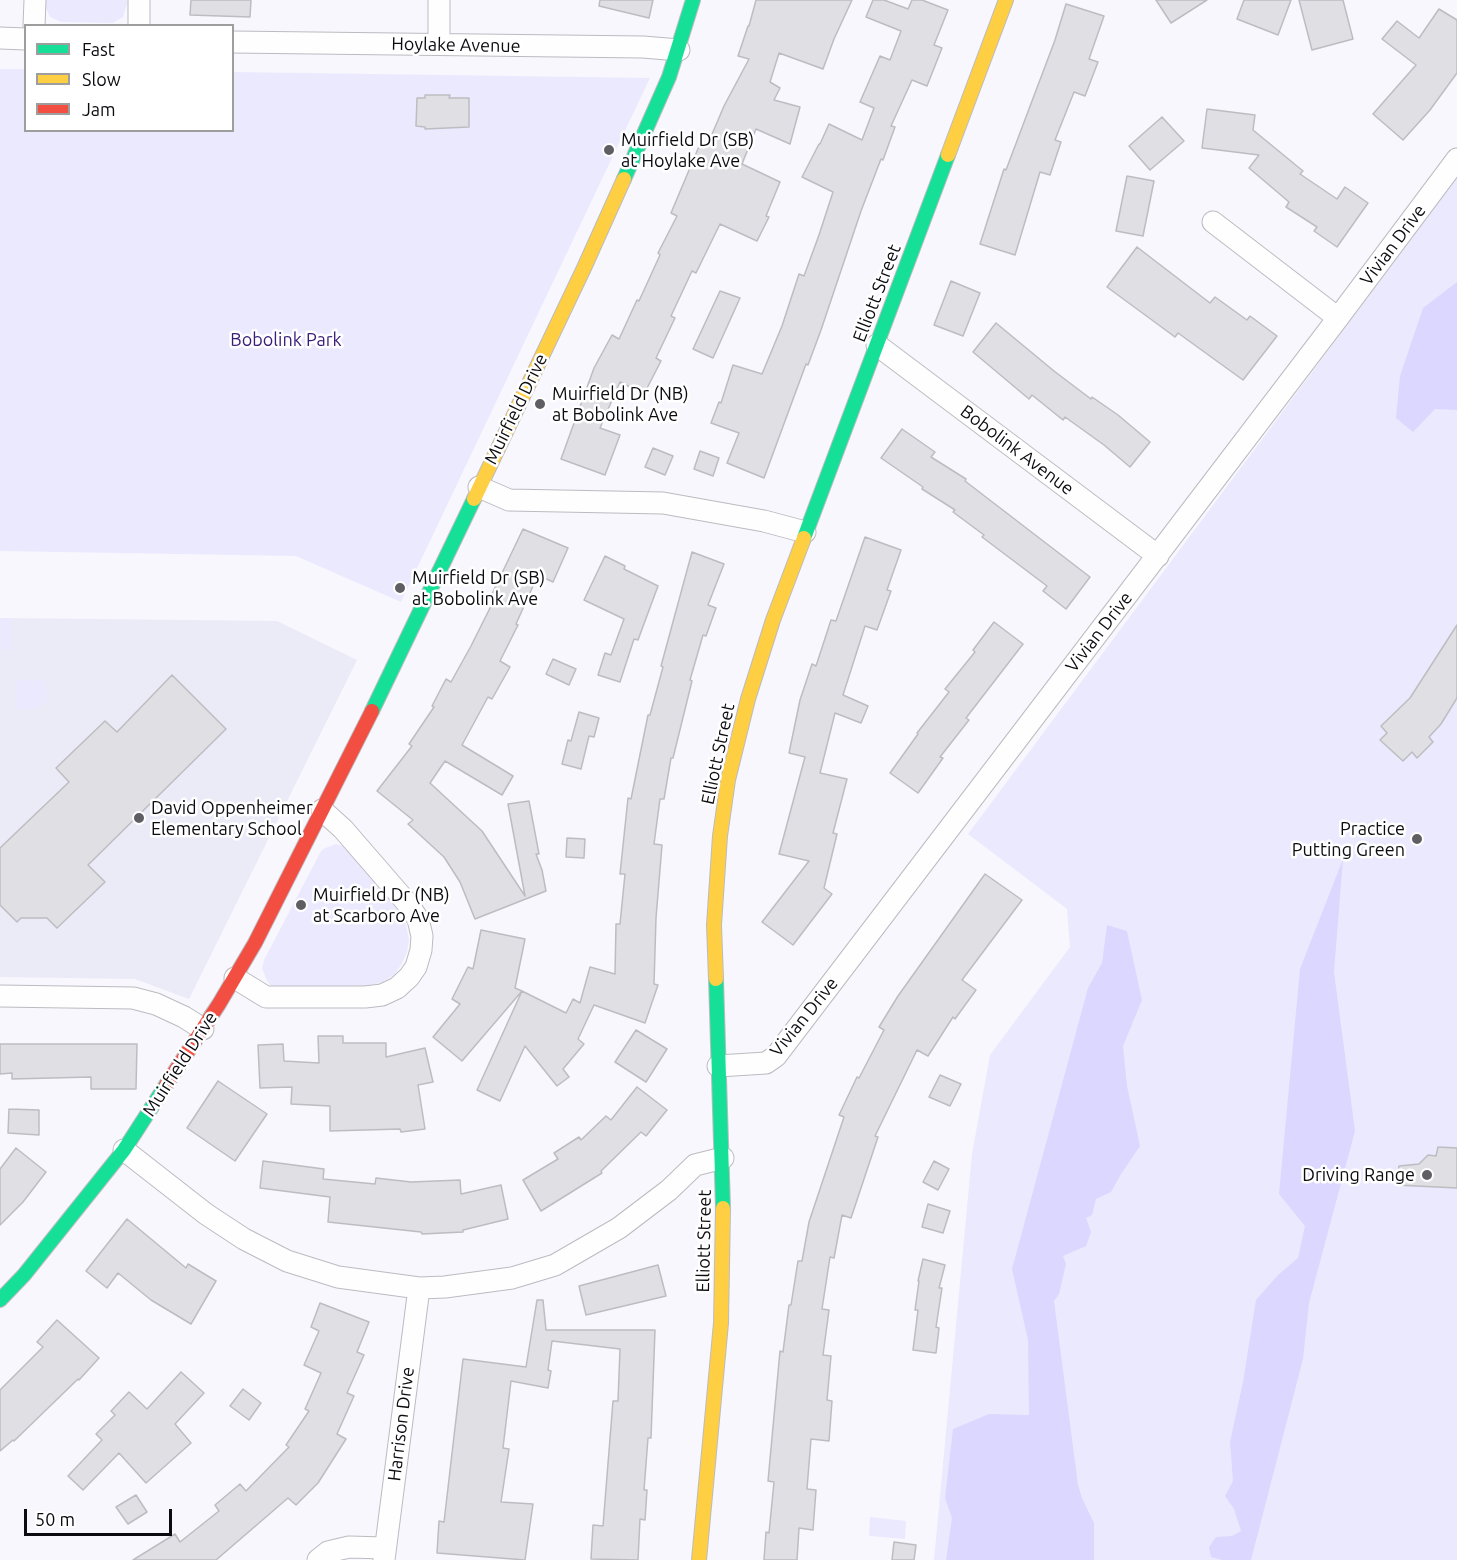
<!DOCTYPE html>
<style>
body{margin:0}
#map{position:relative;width:1457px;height:1560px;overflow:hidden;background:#f8f7fd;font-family:Ubuntu,sans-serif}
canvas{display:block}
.legend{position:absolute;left:24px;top:24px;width:210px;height:108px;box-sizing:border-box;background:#fff;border:2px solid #9e9e9f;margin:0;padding:8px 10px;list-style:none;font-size:18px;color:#0c0c10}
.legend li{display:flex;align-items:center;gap:12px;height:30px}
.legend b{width:30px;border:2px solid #9e9e9f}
.scale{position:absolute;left:24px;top:1509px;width:148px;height:27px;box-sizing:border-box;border:3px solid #0c0c10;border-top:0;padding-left:8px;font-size:18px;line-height:21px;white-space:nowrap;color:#0c0c10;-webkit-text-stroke:4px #fff;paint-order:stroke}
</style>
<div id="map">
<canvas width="1457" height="1560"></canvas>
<ul class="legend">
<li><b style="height:8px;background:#16e098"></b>Fast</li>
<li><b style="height:8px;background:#ffcf43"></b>Slow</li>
<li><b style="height:8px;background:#f24e42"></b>Jam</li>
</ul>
<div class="scale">50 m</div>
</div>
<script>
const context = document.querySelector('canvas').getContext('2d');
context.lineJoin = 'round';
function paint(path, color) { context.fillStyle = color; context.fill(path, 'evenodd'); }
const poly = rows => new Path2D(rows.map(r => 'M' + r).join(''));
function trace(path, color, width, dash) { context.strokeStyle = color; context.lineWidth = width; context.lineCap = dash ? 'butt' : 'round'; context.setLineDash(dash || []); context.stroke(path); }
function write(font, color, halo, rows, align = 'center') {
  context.font = font + ' Ubuntu,sans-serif'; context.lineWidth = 5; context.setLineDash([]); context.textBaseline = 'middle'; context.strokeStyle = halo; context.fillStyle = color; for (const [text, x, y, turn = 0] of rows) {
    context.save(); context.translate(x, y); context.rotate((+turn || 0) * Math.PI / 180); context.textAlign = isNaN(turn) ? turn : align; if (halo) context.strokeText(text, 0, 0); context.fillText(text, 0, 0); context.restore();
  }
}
paint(poly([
 [0,618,277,621,357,660,189,999,135,979,0,977]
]), '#ebeaf7');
paint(poly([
 [45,0,127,0,127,4,123,17,113,23,61,22,50,17,45,6],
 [0,69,25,69,26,130,232,130,233,72,650,78,401,602,296,556,0,551],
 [1457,168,1457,1560,934,1560,972,1154,990,1055,1070,947,1067,909,968,834,1409,242],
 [0,618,12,618,12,650,0,649],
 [16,680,46,680,47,702,35,709,15,709],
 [336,844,348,848,397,908,405,920,409,940,407,952,401,965,394,975,382,982,364,987,271,986,267,981,262,968,264,960,320,853,323,849],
 [870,1517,906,1521,905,1539,869,1536]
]), '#ebe9fe');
paint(poly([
 [1457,282,1457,410,1435,409,1413,432,1396,418,1400,376,1423,308],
 [1343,859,1334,972,1355,1131,1309,1303,1303,1359,1251,1560,1222,1560,1211,1557,1209,1547,1216,1537,1232,1536,1241,1531,1234,1509,1225,1496,1233,1481,1230,1442,1243,1382,1256,1300,1278,1275,1298,1258,1305,1226,1279,1194,1300,969],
 [1107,925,1127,931,1142,1000,1123,1046,1127,1086,1140,1146,1121,1174,1111,1192,1096,1199,1092,1215,1086,1218,1091,1232,1086,1246,1063,1256,1066,1264,1059,1294,1054,1301,1078,1485,1082,1498,1094,1523,1094,1560,946,1560,952,1518,945,1498,953,1429,989,1414,1029,1415,1028,1340,1012,1269,1088,988,1102,963]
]), '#dcd7fe');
const building = poly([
 [191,0,251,0,250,17,190,15,191,0],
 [600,0,653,0,649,18,599,6,600,0],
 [756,0,852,0,834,39,823,69,779,53,770,82,780,88,774,100,800,107,790,144,756,129,742,164,780,182,766,216,769,217,757,241,720,224,696,273,692,271,671,316,675,318,656,358,661,361,644,394,620,382,600,428,620,435,605,475,561,459,594,368,612,335,619,339,637,300,639,301,660,255,658,253,677,216,671,213,700,144,707,146,724,106,749,59,738,56,748,26,749,26,756,0],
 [873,0,884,0,908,9,912,0,922,0,948,10,934,45,942,48,927,86,912,80,891,126,895,127,883,160,881,159,861,211,821,330,808,365,806,364,764,478,727,463,739,433,711,423,719,402,721,403,733,365,762,374,782,326,799,274,804,276,819,235,833,192,802,177,819,144,820,144,829,124,862,140,874,108,860,102,880,56,890,60,901,31,866,17,873,0],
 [1156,0,1207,0,1171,23,1156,0],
 [1244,0,1291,0,1278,35,1237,19,1244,0],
 [1299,0,1343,0,1353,39,1312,50,1299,0],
 [1066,4,1104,16,1089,59,1098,62,1085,96,1074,92,1055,140,1061,142,1050,175,1040,172,1015,255,980,244,1004,169,1006,170,1055,40,1066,4],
 [1439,9,1457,20,1457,73,1430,110,1403,140,1373,114,1416,65,1382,39,1397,21,1419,38,1439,9],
 [425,95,450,95,449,98,469,98,469,127,425,129,425,127,416,126,417,98,425,98,425,95],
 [1207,109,1255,115,1253,130,1303,171,1300,174,1337,199,1345,187,1368,203,1337,247,1314,231,1317,227,1286,207,1289,202,1249,168,1259,155,1202,148,1207,109],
 [1162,117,1184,141,1150,170,1129,146,1162,117],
 [1127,176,1154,181,1143,236,1116,231,1127,176],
 [1137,247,1210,303,1215,297,1247,320,1250,316,1277,336,1243,380,1178,333,1175,337,1107,287,1137,247],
 [951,281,980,293,963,336,934,325,951,281],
 [720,291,740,298,713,358,693,349,720,291],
 [996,323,1054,371,1091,399,1092,397,1118,415,1150,442,1130,467,1104,445,1065,417,1063,420,1032,395,1029,399,973,352,996,323],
 [902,429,935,452,931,457,966,479,965,481,1090,577,1066,609,1043,591,1047,586,982,537,984,535,953,512,955,510,922,489,923,487,881,458,902,429],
 [653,448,673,456,665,475,645,467,653,448],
 [700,451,719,458,713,476,694,469,700,451],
 [523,529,568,548,553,582,538,575,516,624,518,625,500,661,510,667,492,699,488,697,462,745,513,776,502,795,445,761,430,783,482,831,525,896,508,804,529,801,539,854,536,854,542,870,546,891,475,919,460,882,444,857,408,824,413,820,377,791,412,746,409,744,434,707,432,706,446,679,451,682,471,646,495,598,491,596,523,529],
 [865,537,901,550,887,590,891,591,877,630,865,626,843,695,868,706,861,723,835,713,820,773,847,779,833,833,837,834,824,888,832,894,793,945,762,922,809,861,779,854,805,757,789,753,800,700,812,664,816,666,831,620,836,621,865,537],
 [692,552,724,564,708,605,716,608,706,636,703,635,690,680,692,681,673,758,671,758,664,799,660,799,654,844,662,845,656,918,654,984,658,985,645,1023,594,1005,578,1039,584,1044,563,1069,569,1077,557,1086,525,1046,500,1101,477,1090,522,991,566,1013,573,999,580,1003,590,967,615,974,616,924,620,924,625,874,620,874,628,798,631,799,648,715,650,715,663,667,661,666,692,552],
 [605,556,625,566,624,569,658,586,638,640,634,639,620,682,598,675,605,653,611,655,624,619,584,600,605,556],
 [994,622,1023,644,966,718,969,720,940,757,943,758,918,793,890,773,918,734,917,733,949,692,945,689,975,652,973,650,994,622],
 [1457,625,1457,698,1441,724,1429,737,1433,742,1417,758,1412,752,1403,761,1380,740,1387,733,1381,726,1410,698,1457,625],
 [553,659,576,669,569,685,546,674,553,659],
 [172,675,226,729,88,865,105,882,57,928,47,918,21,918,17,922,0,905,0,848,69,782,56,768,105,721,117,732,172,675],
 [579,712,599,718,594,737,589,736,581,769,562,764,568,740,571,741,579,712],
 [567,838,585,839,584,858,566,857,567,838],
 [985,874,1022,900,962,980,976,990,955,1019,953,1017,928,1056,917,1050,875,1136,878,1137,851,1218,842,1215,834,1258,830,1257,822,1309,829,1310,823,1355,831,1356,827,1400,832,1401,829,1441,811,1439,807,1489,816,1490,813,1530,799,1528,797,1560,764,1560,766,1532,769,1533,774,1482,768,1481,780,1351,783,1352,789,1305,791,1305,798,1261,802,1261,809,1222,844,1117,839,1115,857,1077,859,1078,884,1030,879,1027,898,996,985,874],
 [481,930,525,939,515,988,522,991,462,1061,433,1037,460,1004,452,999,468,967,473,969,481,930],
 [636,1030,667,1049,646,1082,615,1062,636,1030],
 [318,1036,343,1036,343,1043,386,1043,386,1057,425,1048,433,1082,418,1085,425,1129,401,1132,400,1129,330,1131,330,1106,291,1104,292,1087,260,1088,258,1045,283,1044,284,1061,319,1063,318,1036],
 [0,1044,137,1044,136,1089,91,1089,91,1077,12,1079,12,1073,0,1074,0,1044],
 [940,1075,961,1084,950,1106,929,1097,940,1075],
 [218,1081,267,1114,235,1161,187,1128,218,1081],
 [637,1087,667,1110,646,1136,641,1132,601,1171,602,1173,541,1211,523,1180,558,1159,554,1153,579,1137,581,1140,606,1116,611,1120,637,1087],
 [9,1109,39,1110,39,1135,8,1133,9,1109],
 [1438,1147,1457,1148,1457,1188,1396,1185,1399,1166,1419,1164,1428,1155,1436,1156,1438,1147],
 [16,1148,46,1172,23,1202,0,1225,0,1169,16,1148],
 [263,1161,324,1169,323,1179,375,1184,376,1178,411,1182,460,1180,461,1194,501,1185,508,1219,463,1230,463,1232,422,1234,421,1232,328,1222,330,1197,260,1188,263,1161],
 [934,1161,949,1169,938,1190,923,1182,934,1161],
 [928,1204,950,1211,943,1233,922,1227,928,1204],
 [127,1219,186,1268,188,1264,216,1281,191,1324,151,1300,118,1273,107,1288,86,1271,127,1219],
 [923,1259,945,1265,939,1288,942,1288,936,1327,939,1328,936,1353,913,1350,918,1310,915,1310,919,1281,918,1281,923,1259],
 [658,1265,666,1296,586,1315,579,1286,658,1265],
 [537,1300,543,1300,546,1330,655,1330,651,1438,648,1438,644,1490,647,1490,645,1520,640,1519,638,1560,591,1559,593,1525,603,1526,613,1401,618,1401,620,1349,552,1341,548,1370,551,1371,548,1388,511,1381,503,1448,509,1449,501,1502,533,1504,525,1560,437,1553,439,1521,444,1522,463,1359,526,1367,537,1300],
 [320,1303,369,1322,357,1352,364,1355,347,1393,354,1396,337,1434,346,1439,318,1483,296,1505,288,1498,216,1560,133,1560,175,1534,180,1542,219,1511,215,1505,240,1484,246,1491,289,1447,286,1445,309,1411,305,1409,321,1373,304,1365,319,1331,311,1327,320,1303],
 [57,1320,99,1358,79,1380,78,1379,14,1441,13,1440,0,1451,0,1390,43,1347,37,1342,57,1320],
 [181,1372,204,1393,175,1424,191,1443,146,1483,119,1453,83,1490,68,1476,102,1440,96,1434,115,1415,111,1411,129,1392,147,1409,181,1372],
 [243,1389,261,1403,249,1420,230,1406,243,1389],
 [136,1495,147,1512,128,1524,116,1507,136,1495],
 [894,1542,916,1545,914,1560,892,1560,894,1542]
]);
paint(building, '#e0dfe4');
trace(building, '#bdbdc1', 1.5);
const street = poly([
 [139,0,139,26],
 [34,26,35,0],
 [0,38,26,39],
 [232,42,643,47,679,50],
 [439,44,439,0],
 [1213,222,1338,318],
 [877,345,1158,556],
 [479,487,509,500,663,503,764,521,805,532],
 [235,978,266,997,365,997,382,995,397,988,409,977,416,967,421,950,422,936,418,919,408,904,343,829,322,810],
 [0,996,133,998,156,1004,184,1017,203,1029],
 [718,1066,766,1063,776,1056,1338,318,1457,159],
 [124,1150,206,1214,244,1239,287,1261,338,1277,419,1288,445,1287,512,1278,555,1265,619,1228,669,1190,695,1165,723,1158],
 [318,1560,328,1552,349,1547,385,1548],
 [384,1560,419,1288]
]);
const fast = poly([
 [624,179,669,77,693,0],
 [804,538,948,155],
 [372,711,474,499],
 [716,979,723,1208],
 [0,1300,24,1275,124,1150,166,1085]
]);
const slow = poly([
 [948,155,1006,0],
 [474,499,584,268,624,179],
 [716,979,714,925,720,836,728,780,748,699,773,620,804,538],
 [699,1560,721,1323,723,1208]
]);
const jam = poly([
 [166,1085,219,1004,255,943,372,711]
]);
trace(street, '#bcbbc0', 23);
trace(fast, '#bcbbc0', 16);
trace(slow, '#bcbbc0', 16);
trace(jam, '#bcbbc0', 16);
trace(street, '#fefeff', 21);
trace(fast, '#16e098', 14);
trace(slow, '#ffcf43', 14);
trace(jam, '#f24e42', 14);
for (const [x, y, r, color] of [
 [609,150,6,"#5f5e63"],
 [540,404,6,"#5f5e63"],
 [400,588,6,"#5f5e63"],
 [139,818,6,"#5f5e63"],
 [1417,839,6,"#5f5e63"],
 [301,905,6,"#5f5e63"],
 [1427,1175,6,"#5f5e63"]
]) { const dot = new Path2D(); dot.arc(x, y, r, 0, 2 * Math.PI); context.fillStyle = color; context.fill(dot); trace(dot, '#fff', 2); }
write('18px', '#0c0c10', '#fff', [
 ["Hoylake Avenue",456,45,1],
 ["Vivian Drive",1393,245,-53],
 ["Elliott Street",877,293,-69],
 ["Muirfield Drive",516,409,-64],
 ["Bobolink Avenue",1017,450,37],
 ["Vivian Drive",1099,632,-52],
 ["Elliott Street",718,754,-78],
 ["Vivian Drive",804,1017,-51],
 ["Muirfield Drive",180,1064,-57],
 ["Elliott Street",704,1241,-89],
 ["Harrison Drive",401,1424,-83]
]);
write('18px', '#0c0c10', '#fff', [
 ["Muirfield Dr (SB)",621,140],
 ["at Hoylake Ave",621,161],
 ["Muirfield Dr (NB)",552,394],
 ["at Bobolink Ave",552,415],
 ["Muirfield Dr (SB)",412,578],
 ["at Bobolink Ave",412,599],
 ["David Oppenheimer",151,808],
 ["Elementary School",151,829],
 ["Practice",1405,829,"right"],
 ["Putting Green",1405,850,"right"],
 ["Muirfield Dr (NB)",313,895],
 ["at Scarboro Ave",313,916],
 ["Driving Range",1415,1175,"right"]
], 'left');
write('18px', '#391c78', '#fff', [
 ["Bobolink Park",286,340]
]);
</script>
